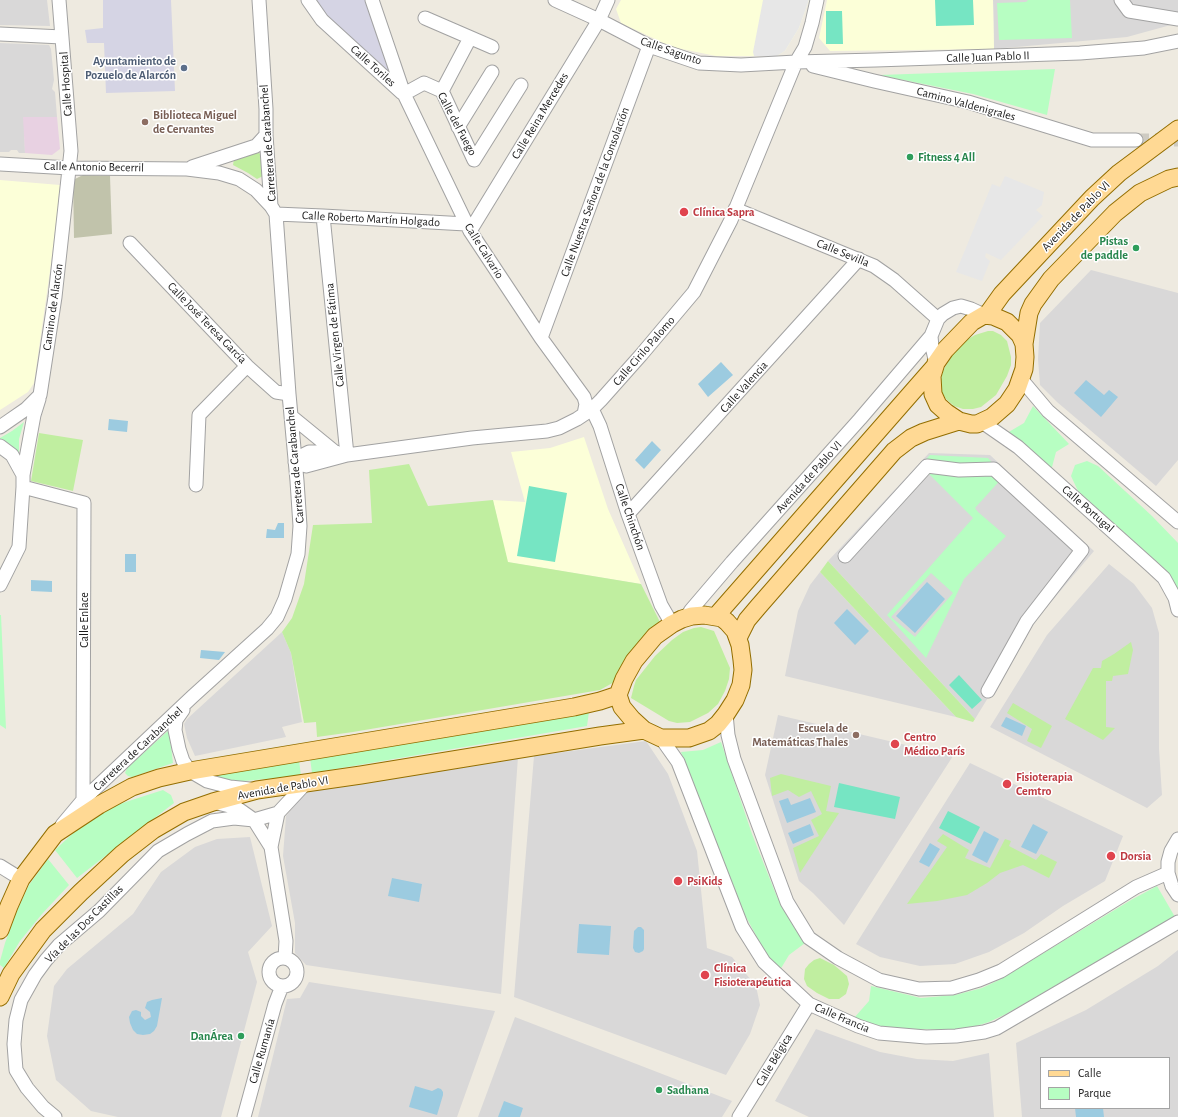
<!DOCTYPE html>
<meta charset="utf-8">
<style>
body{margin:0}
#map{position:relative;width:1178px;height:1117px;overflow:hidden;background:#eeeae0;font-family:"Alegreya Sans",sans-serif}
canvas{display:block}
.legend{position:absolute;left:1040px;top:1057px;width:130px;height:52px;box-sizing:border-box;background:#fff;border:1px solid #a4a4a4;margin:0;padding:5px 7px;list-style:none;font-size:12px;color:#1b1b1b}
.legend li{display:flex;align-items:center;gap:8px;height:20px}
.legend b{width:20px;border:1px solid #a4a4a4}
</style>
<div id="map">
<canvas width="1178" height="1117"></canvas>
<ul class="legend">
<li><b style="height:5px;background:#ffd994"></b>Calle</li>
<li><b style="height:11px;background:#b7fec2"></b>Parque</li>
</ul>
</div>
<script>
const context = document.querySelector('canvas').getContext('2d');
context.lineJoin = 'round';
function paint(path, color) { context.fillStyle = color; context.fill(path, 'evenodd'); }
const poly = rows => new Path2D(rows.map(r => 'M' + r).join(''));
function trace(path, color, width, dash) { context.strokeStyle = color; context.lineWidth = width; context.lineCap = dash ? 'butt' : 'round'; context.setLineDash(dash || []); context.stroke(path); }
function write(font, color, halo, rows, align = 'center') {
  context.font = font + ' "Alegreya Sans",sans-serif'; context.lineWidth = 3; context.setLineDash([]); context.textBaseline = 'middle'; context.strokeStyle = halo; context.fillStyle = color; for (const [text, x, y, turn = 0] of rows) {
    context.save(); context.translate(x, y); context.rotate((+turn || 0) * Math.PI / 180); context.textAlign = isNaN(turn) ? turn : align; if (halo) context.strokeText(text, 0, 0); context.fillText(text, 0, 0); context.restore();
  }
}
paint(poly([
 [0,0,47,0,50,26,0,25],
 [993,0,1178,0,1178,23,1127,37,994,49],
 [0,43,49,45,51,49,54,80,52,89,55,92,57,117,24,117,25,153,19,153,17,150,11,150,9,152,0,152],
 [1091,270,1178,293,1178,460,1156,486,1057,402,1040,385,1038,359,1040,323],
 [929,453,990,455,1094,551,1035,621,975,719,828,561],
 [1109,564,1134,584,1152,608,1159,633,1159,749,1162,795,1147,808,990,727,1047,635],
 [820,572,956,717,785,676,798,611,810,585],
 [282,632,291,653,302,722,282,727,286,737,195,756,187,738,184,724,187,719],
 [778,715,953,756,844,925,813,893,799,881,765,775],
 [646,741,668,774,697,851,707,948,732,957,756,986,760,1005,750,1034,726,1075,514,997,534,756],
 [518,757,501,994,306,965,295,953,295,923,283,856,286,816,307,790],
 [970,763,1123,836,1105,881,1063,906,1024,933,989,952,955,964,920,966,880,957,856,944],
 [250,837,272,926,248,952,257,982,221,1117,118,1117,91,1111,56,1080,47,1036,54,986,67,969,133,914,161,872,195,847,217,839],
 [1178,950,1178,1117,1022,1117,1016,1043,1086,1010,1158,966],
 [1041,1058,1169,1058,1169,1108,1041,1108],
 [309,982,495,1011,457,1117,258,1117,287,999,300,998],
 [515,1017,732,1101,722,1117,478,1117],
 [816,1029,880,1052,917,1059,953,1061,989,1053,994,1117,809,1117,775,1101]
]), '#d9d8d8');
paint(poly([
 [23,117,57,117,60,149,52,155,25,153]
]), '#e8d1e2');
paint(poly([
 [621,0,809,0,799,28,785,51,777,56,716,56,672,47,621,23,616,9],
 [827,0,993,0,994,49,830,51,819,38],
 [0,180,60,185,58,200,59,200,54,238,50,271,34,383,28,392,0,410],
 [584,437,608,509,641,584,507,562,493,500,525,502,511,452,550,448]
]), '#fcffd8');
paint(poly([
 [83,175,110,176,112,234,74,238,73,180]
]), '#c1c3ab');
paint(poly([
 [257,152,262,155,263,176,257,179,248,173,233,165,234,159],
 [988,331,993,331,1001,335,1007,341,1011,357,1011,365,1007,376,996,395,981,407,973,409,963,409,954,406,946,399,942,393,941,379,943,371,952,355,965,341,975,335],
 [39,433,83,440,73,491,31,481],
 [409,464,428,506,493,500,508,562,641,584,662,626,616,681,600,690,353,732,317,737,316,722,304,723,291,653,282,632,292,618,304,584,313,525,372,523,369,470],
 [828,561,975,719,973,722,956,717,820,572],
 [701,627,714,631,730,668,729,679,725,691,718,704,708,713,690,722,677,723,669,721,631,698,634,686,636,680,655,656,672,640,683,632,694,628],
 [1131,642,1133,650,1128,674,1113,676,1112,681,1106,681,1106,727,1115,728,1103,740,1065,719,1093,668,1101,668,1102,661,1114,654],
 [1013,703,1052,726,1041,748,1027,741,1032,729,1007,713],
 [781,774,831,786,826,811,839,813,800,873,793,848,819,836,811,820,822,814,811,791,799,797,788,790,772,796,770,778],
 [943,834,969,850,965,858,990,868,1005,839,1011,841,1009,846,1036,860,1041,854,1057,862,1049,878,1023,865,1000,873,987,883,967,895,937,901,907,904,947,847,937,841],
 [820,958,834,965,847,976,849,984,846,994,839,999,829,999,817,993,807,986,804,979,805,969,809,964,814,960]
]), '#c0eea0');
paint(poly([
 [1028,0,1070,0,1072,38,999,40,997,3,1026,2],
 [1055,69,1047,115,973,94,879,75],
 [1033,406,1069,444,1056,452,1051,471,1007,433,1024,423],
 [24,422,19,439,19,453,8,443,0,440,0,438,12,431],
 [930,455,988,458,1004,476,975,508,978,512,1006,536,964,579,926,658,887,615,973,518,920,465],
 [931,573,953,593,915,637,891,617],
 [1087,461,1098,466,1152,516,1178,543,1178,591,1166,570,1078,491,1071,476,1075,465],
 [0,615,1,615,6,729,0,725],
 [589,712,587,726,312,773,310,758],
 [169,730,173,763,132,777,128,776,125,773,127,768],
 [721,742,752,834,777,897,805,943,789,955,780,970,766,954,745,915,681,752,703,750],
 [299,760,301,776,232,782,201,778],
 [163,790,171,795,174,803,77,878,55,850,85,822,107,808],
 [48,859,69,885,42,914,20,941,4,968,0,965,0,961,5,943,16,913,29,885],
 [1157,886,1175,917,1006,1014,989,1022,976,1026,951,1030,886,1028,854,1018,869,1001,871,986,921,998,955,995,982,988,999,980,1131,900]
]), '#b7fec2');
paint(poly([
 [935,0,973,0,974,25,936,26],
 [826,11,842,11,843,44,826,44],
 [529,486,567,493,555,562,517,556],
 [959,675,982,700,972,709,949,685],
 [839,783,900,797,895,819,834,807],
 [948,811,980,827,971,844,939,828]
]), '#76e5c3');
paint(poly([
 [763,0,809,0,799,28,785,51,777,56,754,56,753,52],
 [1005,176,1044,192,1042,205,1036,210,1043,216,1001,260,986,253,985,257,990,261,982,281,956,272,992,184,1000,187]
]), '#e7e7e7');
paint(poly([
 [103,0,171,0,175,91,106,93,104,43,87,43,85,30,103,28],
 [314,0,367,0,397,83,327,20]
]), '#d5d4e4');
paint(poly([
 [721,362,733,375,708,397,698,384],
 [1086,380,1104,395,1109,390,1118,397,1101,417,1074,393],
 [109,419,128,421,127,432,108,430],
 [652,441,661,450,644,469,635,460],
 [278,523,284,523,284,538,266,538,267,529,275,530],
 [125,554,136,554,136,572,125,572],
 [31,580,52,581,52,592,31,591],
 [927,582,945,599,915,633,896,616],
 [847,609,869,631,855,645,834,623],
 [201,650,225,652,219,660,200,658],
 [1006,717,1026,726,1022,736,1001,726],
 [788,798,791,805,810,798,816,812,787,823,779,801],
 [810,824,814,835,793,844,788,833],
 [1033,824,1048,832,1036,854,1021,847],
 [984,831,999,839,987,863,972,855],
 [930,843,940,849,929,867,919,862],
 [392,878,422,884,419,902,388,896],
 [579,924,611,926,609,955,577,953],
 [638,927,641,927,644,930,644,949,643,951,639,953,635,952,633,948,634,931],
 [162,998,157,1026,154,1031,150,1034,143,1035,137,1034,133,1030,130,1023,129,1017,132,1011,136,1010,141,1012,141,1016,145,1020,151,1017,150,1012,145,1008,147,1002,152,1000],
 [415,1086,432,1091,438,1088,441,1089,443,1092,443,1095,437,1115,409,1107],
 [504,1101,523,1108,520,1117,498,1117],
 [1075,1108,1103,1108,1104,1117,1076,1117]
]), '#9ccbe0');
trace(poly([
 [1136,140,1178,140]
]), '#cecbc2', 13, [13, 6]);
const minor = poly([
 [308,0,322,20,402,93],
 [372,0,404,94,470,231,541,338,584,397,586,404,584,414],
 [555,0,599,20,649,46,699,63,741,65,796,62,876,60,1080,53,1144,48,1178,41],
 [1121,0,1129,11,1178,19],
 [425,18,492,47],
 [0,34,62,37],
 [813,66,874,81,968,102,1092,140,1136,140],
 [442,91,470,38],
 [404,94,424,83,442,91,474,160,521,85],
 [458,127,492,72],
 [0,164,70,168,187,169,219,173,239,179,256,190,271,206],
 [192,167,256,146,266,135],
 [735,209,874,266,894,280,938,319],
 [276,214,323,216,466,224],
 [323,216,347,455],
 [470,231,599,20,608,0],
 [130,243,247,366,276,392,289,394],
 [541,338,649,46],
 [936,363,932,347,931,336,938,319,943,314,953,308,961,306,971,309,984,315],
 [1021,379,1048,411,1178,522],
 [592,409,600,426,628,514,661,605,672,624],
 [291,416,335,452],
 [982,422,1018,447,1151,566,1164,578,1175,598,1178,610],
 [0,427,26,409,40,395,55,297,71,151,59,0],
 [0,446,12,455,23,475],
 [295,462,306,466,347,455,472,438,547,431,559,428,577,419,592,409,601,400,641,355,694,292,731,220,796,62,805,47,812,23,817,0],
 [295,462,301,456,309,452,336,452],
 [196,485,199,415,247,366],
 [23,487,84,503,83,800],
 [628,514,859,259],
 [845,556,927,466,959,470,994,469,1082,550,1027,621,988,691],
 [0,585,19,547,23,487,23,475,34,415,39,399],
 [686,618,691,610,732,562,860,419,931,336],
 [183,710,176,720,175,730,179,749,183,761,190,771,207,781,230,787,250,789],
 [726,714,728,735,734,759,787,902,809,938,838,958,879,980,919,989,952,988,979,980,1001,971,1136,887,1168,873],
 [661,738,678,762,742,927,764,962,809,1004,858,1026,879,1033,926,1037,956,1036,984,1032,997,1028,1178,922],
 [214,802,237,808,254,820,271,847],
 [278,813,271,847,286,941,285,958],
 [62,825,83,800,192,697,267,629,277,617,285,599,298,554,300,526,297,481,289,394,276,214,271,206,266,135,266,109,259,0],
 [1178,839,1171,851,1168,862,1168,873,1172,886,1178,895],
 [0,866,21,879],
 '269 972a14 14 0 1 1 28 0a14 14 0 1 1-28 0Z',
 [55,1117,43,1107,27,1088,16,1070,14,1044,16,1020,21,1000,35,975,46,960,59,945,99,911,158,851,187,834,212,821,234,818,254,820,278,813,306,783],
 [244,1117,275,1004,282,986],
 [739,1117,809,1004]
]);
const major = poly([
 [984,315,993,316,1007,322,1020,335,1024,344,1025,357,1024,369,1017,389,1007,404,992,417,977,424,971,424,959,421,947,413,938,405,933,394,932,376,936,363,945,350,972,322,984,315],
 [987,315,1002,294,1092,198,1119,173,1178,129],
 [1024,344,1029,313,1033,304,1051,279,1115,213,1140,193,1169,179,1178,177],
 [704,615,722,618,727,622,735,631,740,645,742,660,743,670,741,685,735,700,726,714,718,724,709,731,689,738,661,738,644,730,632,719,622,707,618,695,624,679,634,661,655,636,672,624,682,619,692,616,704,615],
 [716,616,935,366],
 [738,638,747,620,758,607,894,451,911,438,924,432,959,421],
 [0,930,9,906,21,879,55,834,99,805,132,787,159,778,190,771,574,707,600,701,618,695],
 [0,997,11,974,43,930,81,892,122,854,153,830,184,812,213,802,257,790,361,775,600,736,644,730]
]);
trace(minor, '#a2a2a2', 15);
trace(major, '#936e00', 19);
trace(minor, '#fff', 13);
trace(major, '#ffd994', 17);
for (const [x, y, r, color] of [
 [184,68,4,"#5c6f8a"],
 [145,122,4,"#8d6e63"],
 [910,157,4,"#2e9e5b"],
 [684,212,5,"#e0444e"],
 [1136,248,4,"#2e9e5b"],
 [856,735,4,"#8d6e63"],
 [895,744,5,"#e0444e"],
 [1007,784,5,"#e0444e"],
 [1111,856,5,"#e0444e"],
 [678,881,5,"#e0444e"],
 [705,975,5,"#e0444e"],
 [241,1036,4,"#2e9e5b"],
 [659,1090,4,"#2e9e5b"]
]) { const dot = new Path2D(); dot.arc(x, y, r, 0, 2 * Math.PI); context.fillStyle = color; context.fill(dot); trace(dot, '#fff', 1.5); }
write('12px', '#1b1b1b', '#fff', [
 ["Calle Sagunto",671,51,19],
 ["Calle Juan Pablo II",988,57,-2],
 ["Calle Toriles",373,66,42],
 ["Calle Hospital",66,84,-94],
 ["Camino Valdenigrales",966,104,15],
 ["Calle Reina Mercedes",540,116,-59],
 ["Calle del Fuego",457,124,62],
 ["Carretera de Carabanchel",268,143,-94],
 ["Calle Antonio Becerril",94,167,1],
 ["Calle Nuestra Señora de la Consolación",595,192,-70],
 ["Avenida de Pablo VI",1076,216,-46],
 ["Calle Roberto Martín Holgado",371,219,3],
 ["Calle Calvario",484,251,58],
 ["Calle Sevilla",843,253,22],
 ["Camino de Alarcón",53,307,-82],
 ["Calle José Teresa García",207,323,46],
 ["Calle Virgen de Fátima",335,335,-96],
 ["Calle Cirilo Palomo",644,351,-49],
 ["Calle Valencia",744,387,-48],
 ["Carretera de Carabanchel",295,465,-95],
 ["Avenida de Pablo VI",809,477,-48],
 ["Calle Portugal",1088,509,41],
 ["Calle Chinchón",630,517,71],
 ["Calle Enlace",84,620,-90],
 ["Carretera de Carabanchel",138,749,-43],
 ["Avenida de Pablo VI",283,788,-10],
 ["Vía de las Dos Castillas",84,924,-45],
 ["Calle Francia",842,1018,23],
 ["Calle Rumanía",262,1051,-74],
 ["Calle Bélgica",774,1060,-59]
]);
write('bold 12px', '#4e5e75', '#fff', [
 ["Ayuntamiento de",176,61],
 ["Pozuelo de Alarcón",176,75]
], 'right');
write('bold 12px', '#785e54', '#fff', [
 ["Biblioteca Miguel",153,115],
 ["de Cervantes",153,129],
 ["Escuela de",848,728,"right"],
 ["Matemáticas Thales",848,742,"right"]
], 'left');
write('bold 12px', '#27864d', '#fff', [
 ["Fitness 4 All",918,157],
 ["Pistas",1128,241,"right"],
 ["de paddle",1128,255,"right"],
 ["DanÁrea",233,1036,"right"],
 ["Sadhana",667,1090]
], 'left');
write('bold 12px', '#be3a42', '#fff', [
 ["Clínica Sapra",693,212],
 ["Centro",904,737],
 ["Médico París",904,751],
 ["Fisioterapia",1016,777],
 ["Cemtro",1016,791],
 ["Dorsia",1120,856],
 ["PsiKids",687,881],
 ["Clínica",714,968],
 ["Fisioterapéutica",714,982]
], 'left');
</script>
